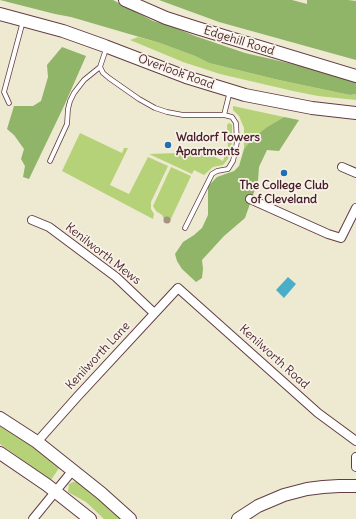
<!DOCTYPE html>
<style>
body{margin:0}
canvas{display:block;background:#eee9d1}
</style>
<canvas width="356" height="519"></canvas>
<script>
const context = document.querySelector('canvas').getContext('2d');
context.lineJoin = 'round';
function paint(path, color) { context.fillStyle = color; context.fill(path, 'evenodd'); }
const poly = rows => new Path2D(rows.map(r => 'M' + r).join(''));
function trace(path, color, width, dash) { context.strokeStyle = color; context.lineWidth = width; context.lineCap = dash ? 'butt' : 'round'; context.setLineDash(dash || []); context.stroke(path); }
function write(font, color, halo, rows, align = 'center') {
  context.font = font + ' Delius,sans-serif'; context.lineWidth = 3.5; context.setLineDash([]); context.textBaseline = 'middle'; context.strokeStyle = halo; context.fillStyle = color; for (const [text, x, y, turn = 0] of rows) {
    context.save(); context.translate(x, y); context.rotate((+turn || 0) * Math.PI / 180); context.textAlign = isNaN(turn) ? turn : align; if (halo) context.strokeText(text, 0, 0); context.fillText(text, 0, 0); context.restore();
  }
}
paint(poly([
 [138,37,160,43,195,56,209,63,279,80,350,95,356,94,356,100,318,96,293,91,220,74,183,62,130,40],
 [233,106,284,117,267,127,252,139,244,149,244,128,239,116,233,110],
 [229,123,231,124,232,125,232,142,228,159,223,165,213,167,204,175,194,170,192,174,149,154,206,152,223,161,228,147,227,125],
 [80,133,122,153,124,148,128,148,110,185,129,194,148,157,168,166,151,202,151,209,154,214,153,219,62,171],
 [171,167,191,176,169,223,165,221,162,215,156,211,153,206],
 [0,424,61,465,51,480,0,444],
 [79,481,122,519,104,519,86,502,68,492,69,484,73,482]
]), '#b6d278');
paint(poly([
 [0,0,113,0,153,21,171,26,195,36,245,53,297,65,356,82,356,94,350,95,279,80,209,63,195,56,160,43,71,17,55,14],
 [159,0,292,0,307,4,307,0,348,0,356,1,356,60,219,22],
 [62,47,86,56,64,106,29,179,23,177,25,166,21,159,24,149,14,135,7,129,14,106,33,106,41,101,48,77,47,65],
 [284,117,299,120,279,151,267,150,259,167,258,181,245,218,224,236,202,260,203,269,202,278,196,282,182,269,177,261,175,254,183,242,194,235,202,228,208,215,208,186,217,177,234,171,239,166,244,149,252,139,267,127]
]), '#90b468');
paint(poly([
 [288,277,296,284,284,298,276,290]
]), '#49afc8');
const lane = poly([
 [100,67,103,73,109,78,139,99,155,108,167,112,183,115,224,115],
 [9,103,4,92,23,21],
 [50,161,67,124,68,109,70,101,74,93,84,80,100,67,106,49],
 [185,228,212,174,217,171,228,169,233,161,237,142,236,123,232,117,224,115,230,91]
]);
const street = poly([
 [342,167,356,173],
 [250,199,328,234,341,238,356,208],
 [32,220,49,227,116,277,154,313],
 [37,442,77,397,178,288,318,413,356,441],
 [356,457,356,467],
 [33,519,73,470]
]);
const secondary = poly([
 [125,0,166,18,197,28,356,76],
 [0,14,63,31,105,46,186,77,245,95,312,108,356,113],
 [0,418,37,442,101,493,130,519],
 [0,453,47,485,90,519],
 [238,519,258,506,284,495,307,489,323,487,339,486,356,486]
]);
trace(lane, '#633d44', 5.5);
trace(street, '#633d44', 10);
trace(secondary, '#633d44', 14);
trace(lane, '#fff', 4);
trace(street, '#fff', 8);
trace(secondary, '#fff', 12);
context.fillStyle = '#a39380';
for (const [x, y] of [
 [167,220]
]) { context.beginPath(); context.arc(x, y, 3.5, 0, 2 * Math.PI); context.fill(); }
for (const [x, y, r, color] of [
 [168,145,4,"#1f6fb2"],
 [284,173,4,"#1f6fb2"]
]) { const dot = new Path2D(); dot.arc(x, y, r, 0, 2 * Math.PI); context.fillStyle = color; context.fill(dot); trace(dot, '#f7f3e8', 1.5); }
write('12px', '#4a1f2b', '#f7f3e8', [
 ["Edgehill Road",239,41,17],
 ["Overlook Road",176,72,20],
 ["Kenilworth Mews",103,254,38],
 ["Kenilworth Lane",98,356,-47],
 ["Kenilworth Road",274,357,42]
]);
write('bold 12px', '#4a1f2b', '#f7f3e8', [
 ["Waldorf Towers",176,138],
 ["Apartments",176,152],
 ["The College Club",284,186,"center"],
 ["of Cleveland",284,200,"center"]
], 'left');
</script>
